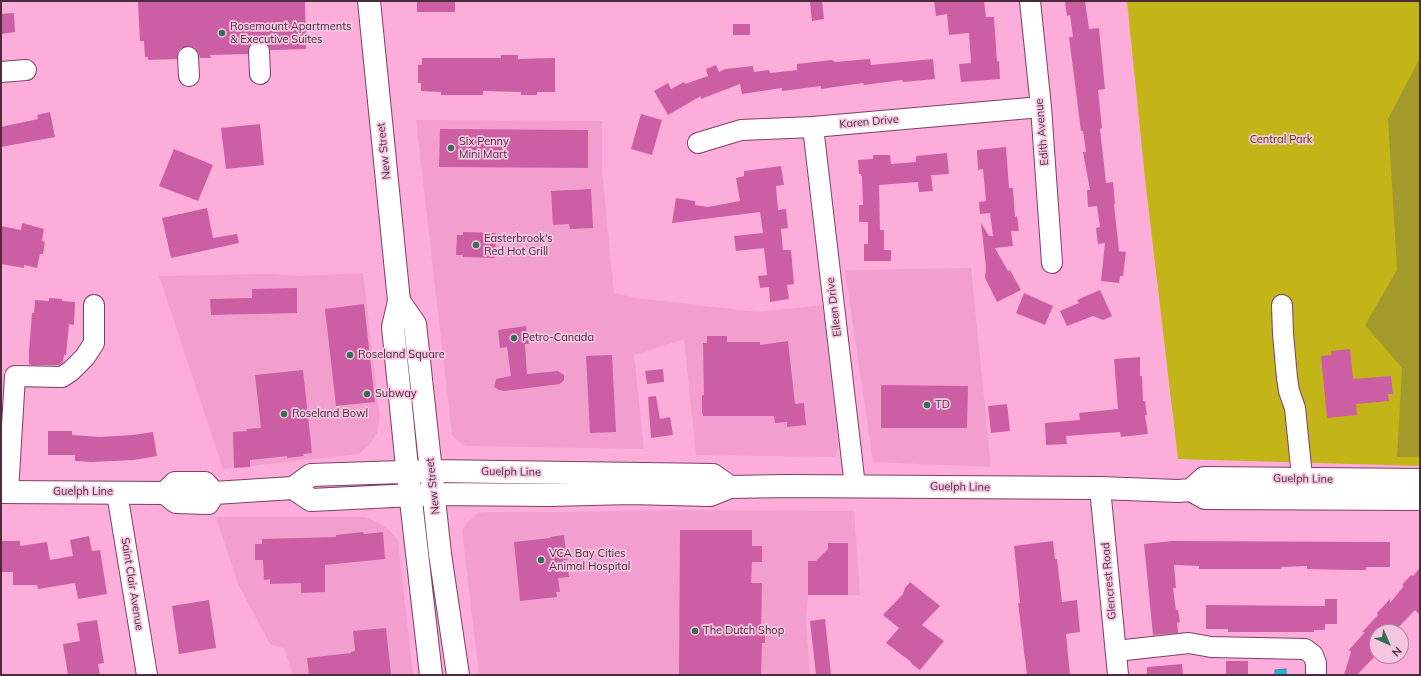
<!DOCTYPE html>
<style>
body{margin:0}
#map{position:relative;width:1421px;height:676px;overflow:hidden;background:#fcadda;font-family:Mulish,sans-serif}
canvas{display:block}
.frame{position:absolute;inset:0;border:2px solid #4b2b3e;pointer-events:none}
.north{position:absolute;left:1369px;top:624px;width:40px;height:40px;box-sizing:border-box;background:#f6c6e1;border:1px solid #b288a0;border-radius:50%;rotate:135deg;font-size:11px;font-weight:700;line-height:16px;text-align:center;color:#4b2b3e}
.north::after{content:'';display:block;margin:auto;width:14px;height:18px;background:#366f57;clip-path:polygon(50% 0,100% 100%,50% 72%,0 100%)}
</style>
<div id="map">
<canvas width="1421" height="676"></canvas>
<div class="frame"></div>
<div class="north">N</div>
</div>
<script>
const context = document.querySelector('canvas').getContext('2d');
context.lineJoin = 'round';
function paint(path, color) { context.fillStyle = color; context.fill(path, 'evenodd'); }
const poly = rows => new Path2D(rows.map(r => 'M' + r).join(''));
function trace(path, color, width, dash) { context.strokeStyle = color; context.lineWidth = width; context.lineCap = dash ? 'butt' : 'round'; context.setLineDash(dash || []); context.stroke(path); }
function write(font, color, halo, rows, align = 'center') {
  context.font = font + ' Mulish,sans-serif'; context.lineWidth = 3.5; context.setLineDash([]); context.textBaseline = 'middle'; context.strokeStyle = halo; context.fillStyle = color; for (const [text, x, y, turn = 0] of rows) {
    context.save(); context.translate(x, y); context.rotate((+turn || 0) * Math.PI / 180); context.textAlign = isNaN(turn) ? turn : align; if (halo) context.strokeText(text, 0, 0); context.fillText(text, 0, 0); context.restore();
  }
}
paint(poly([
 [416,120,602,121,602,171,614,293,636,298,758,312,823,305,839,449,834,457,696,455,684,339,634,355,644,449,467,446,459,442,452,435],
 [971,268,991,467,873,462,845,270],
 [363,273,380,419,377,433,369,445,359,454,223,469,159,276,272,274,299,276],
 [685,510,854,511,860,595,808,595,806,621,810,675,479,675,462,530,469,521,478,513,484,512,561,512],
 [216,517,365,517,377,522,389,530,398,541,413,675,293,675,284,648,270,644,239,586]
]), '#f29fcf');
paint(poly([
 [1127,1,1420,1,1420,466,1178,459,1145,178]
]), '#c3b518');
paint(poly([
 [1420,58,1420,457,1397,457,1402,368,1365,325,1397,270,1388,119]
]), '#a39a2c');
const water = poly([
 [1286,669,1286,675,1275,675,1275,670,1286,669]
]);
paint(water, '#22b1db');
trace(water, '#2e89ac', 1);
paint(poly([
 [138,1,305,1,306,49,270,50,268,45,265,41,258,40,253,42,249,45,248,54,210,55,211,58,200,58,197,50,193,47,187,46,181,48,178,51,177,59,148,60,148,57,145,57,144,41,140,41],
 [417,1,455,1,455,12,417,12],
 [822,1,824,19,812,21,810,2],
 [934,1,984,1,986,17,994,17,997,61,999,61,1000,79,961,82,959,64,971,63,969,33,949,35,947,14,936,16],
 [1065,1,1085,1,1089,29,1099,28,1105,89,1098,90,1102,128,1100,129,1106,183,1113,182,1115,204,1114,204,1119,251,1126,252,1123,276,1120,276,1119,283,1101,281,1105,243,1098,244,1096,228,1100,227,1097,206,1088,207,1087,190,1090,190,1083,152,1086,152,1083,131,1081,131,1069,37,1073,37,1070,15,1067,16],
 [14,13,15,32,1,34,1,14],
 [733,24,750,24,750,35,733,35],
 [501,55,518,55,518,59,555,58,555,92,537,92,537,95,521,95,521,92,483,91,483,95,441,95,441,92,421,91,421,83,418,83,418,65,422,65,422,58,501,58],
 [870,59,871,65,933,59,935,79,903,82,902,80,864,85,863,83,821,89,821,86,782,91,782,88,742,94,740,84,701,99,701,96,668,115,654,91,668,83,671,89,684,82,685,84,708,76,706,69,716,65,719,72,725,69,753,66,754,72,769,70,770,73,797,70,797,64,832,60,835,62],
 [50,112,55,137,1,147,1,127,38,119,37,115],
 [641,114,662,120,652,155,631,149],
 [260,124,264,165,226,169,221,128],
 [440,129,588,130,588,168,439,167],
 [1006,147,1009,188,1013,188,1015,217,1017,216,1019,231,1011,231,1013,246,995,248,1008,271,1010,270,1021,290,997,302,985,278,986,267,981,223,989,236,993,236,990,213,980,214,979,202,986,201,983,169,978,170,977,150],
 [174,149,213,165,198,201,159,186],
 [947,153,949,174,931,175,933,191,919,192,918,182,879,185,880,230,884,230,884,250,891,250,891,261,864,261,864,244,868,244,868,222,859,222,859,205,863,205,862,176,861,176,861,174,859,174,858,160,873,159,873,155,890,155,891,164,916,162,916,156],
 [781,166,784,185,776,186,778,210,786,209,788,228,781,229,783,250,791,250,794,284,787,285,789,299,770,302,769,287,760,288,758,276,767,275,764,248,736,251,734,236,763,233,760,212,672,223,676,198,695,201,695,205,708,207,740,201,736,178,744,176,744,171],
 [591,189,593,228,570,229,569,224,553,225,551,191],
 [207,208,213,238,237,234,239,243,171,258,162,218],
 [22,223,44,229,42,241,45,242,43,254,40,254,37,268,24,265,24,268,1,264,1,226,21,230],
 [463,232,496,233,495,258,463,257,463,255,456,255,457,235,463,235],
 [297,288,297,313,211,315,210,299,252,298,252,289],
 [1100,290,1112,316,1103,320,1093,316,1067,326,1060,311,1079,303,1077,300],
 [1024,293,1053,306,1045,325,1016,313],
 [49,298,62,299,62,301,75,302,74,325,69,324,66,355,64,355,63,362,59,365,31,365,31,364,29,364,29,351,32,313,34,313,35,300,49,301],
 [364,304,375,402,336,406,325,309],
 [526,326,529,344,525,344,527,374,558,371,564,375,564,380,560,384,504,391,499,390,494,387,496,379,511,376,507,347,500,348,498,330],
 [707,336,727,336,727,342,760,342,760,345,788,341,795,404,804,403,806,425,787,427,787,422,775,423,774,416,703,416,703,414,702,414,702,395,704,395,703,343,707,343],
 [1350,349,1353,379,1391,376,1393,394,1388,394,1389,401,1356,404,1357,415,1327,418,1321,356,1332,355,1331,351],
 [612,355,616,432,590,433,586,356],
 [1140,357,1140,376,1142,376,1143,401,1145,401,1147,415,1145,415,1148,434,1121,437,1120,432,1066,436,1067,444,1046,445,1045,423,1080,420,1079,413,1118,409,1114,359],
 [663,369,664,382,647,384,645,371],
 [303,370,312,453,303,454,304,456,287,458,287,456,250,460,250,467,234,468,233,432,247,431,246,429,261,428,255,375],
 [881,385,968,386,967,428,881,428],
 [656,396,660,419,670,417,673,435,651,438,648,397],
 [1007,404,1010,431,991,433,988,406],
 [48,431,72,431,72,435,100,437,133,435,153,432,157,456,134,460,92,462,75,461,75,455,48,455],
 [680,530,752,530,752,546,762,546,762,562,752,562,751,583,762,583,761,632,765,632,765,643,762,643,761,675,679,675],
 [363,532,364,534,383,532,385,559,325,565,325,592,301,593,301,583,270,584,270,579,264,580,263,560,255,560,255,544,262,544,262,539,336,537,336,535],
 [564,535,569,577,558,578,560,592,556,592,557,597,520,601,514,542,550,538,550,537],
 [89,536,92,551,100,550,107,594,78,599,75,583,38,589,37,585,13,585,13,572,1,572,1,541,20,541,20,546,47,542,50,560,73,556,70,540],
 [1053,541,1055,559,1057,559,1062,602,1077,600,1080,632,1066,634,1070,675,1027,675,1018,603,1020,603,1014,546],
 [1172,541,1390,542,1390,567,1366,567,1366,570,1353,570,1307,569,1307,566,1281,567,1281,569,1199,569,1199,566,1174,565,1176,588,1173,588,1176,610,1178,610,1180,622,1177,623,1178,633,1153,635,1144,544],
 [828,543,848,543,848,595,808,595,808,561,816,561,828,549],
 [1420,568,1420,615,1415,610,1394,632,1377,632,1377,654,1357,675,1344,675,1351,652,1349,650,1365,632,1362,632,1378,615,1377,613,1390,599,1390,603,1404,586,1402,585,1411,575,1413,576],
 [910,582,940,606,922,625,944,641,920,670,912,664,910,661,886,643,899,628,883,615,903,594,905,588],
 [1325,599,1337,599,1337,624,1325,624,1325,630,1314,630,1314,632,1228,632,1228,629,1206,629,1206,605,1325,606],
 [209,600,216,648,179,654,172,606],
 [825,619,831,675,816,675,810,621],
 [97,620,104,663,98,664,100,675,68,675,63,644,80,641,77,623],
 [386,628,391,675,309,675,307,658,351,653,351,652,355,651,353,631],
 [1226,661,1248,661,1248,675,1226,675],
 [1182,664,1183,675,1147,675,1147,667]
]), '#cc5fa3');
const minor = poly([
 [1030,1,1041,107,1052,263],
 [259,51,260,74],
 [188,57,189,76],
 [1,72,26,70],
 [813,127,855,486],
 [698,143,741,130,813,127,1041,107],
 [1282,305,1283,334,1287,378,1289,391,1295,408,1304,496],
 [1100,488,1118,675],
 [8,492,15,376,62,377,71,371,85,357,94,343,94,305],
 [117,493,147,675],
 [1116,651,1189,643,1211,647,1305,649,1313,655,1316,663,1316,675]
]);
const major = poly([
 [369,1,399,301,393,327,406,457,431,675],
 [399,301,415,324,440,554,458,675],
 [293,488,311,500,434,494,551,495,630,493,710,495,730,487,787,486,1100,488,1178,491,1191,490,1205,498,1420,499],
 [1191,490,1204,478,1420,480],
 [1,492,165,493,176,502,208,503,214,493],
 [165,493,175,483,205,483,214,493],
 [214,493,293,488,311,475,432,471,713,475,730,487]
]);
trace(minor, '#813d67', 22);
trace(major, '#813d67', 24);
trace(minor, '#fff', 20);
trace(major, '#fff', 22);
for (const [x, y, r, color] of [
 [222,33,4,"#366f57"],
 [451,148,4,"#366f57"],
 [476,245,4,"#366f57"],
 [514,338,4,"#366f57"],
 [350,355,4,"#366f57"],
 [367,394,4,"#366f57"],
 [927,405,4,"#366f57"],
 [284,414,4,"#366f57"],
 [541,560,4,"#366f57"],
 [695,631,4,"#366f57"]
]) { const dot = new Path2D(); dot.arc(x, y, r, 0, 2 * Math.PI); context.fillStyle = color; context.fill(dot); trace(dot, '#f6c6e1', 1.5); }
write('11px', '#4b2b3e', '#f6c6e1', [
 ["Rosemount Apartments",230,27],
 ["& Executive Suites",230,40],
 ["Six Penny",459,142],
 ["Mini Mart",459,155],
 ["Easterbrook's",484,239],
 ["Red Hot Grill",484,252],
 ["Petro-Canada",522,338],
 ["Roseland Square",358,355],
 ["Subway",375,394],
 ["TD",935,405],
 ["Roseland Bowl",292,414],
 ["VCA Bay Cities",549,554],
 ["Animal Hospital",549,567],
 ["The Dutch Shop",703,631]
], 'left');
write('11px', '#4b2b3e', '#f6c6e1', [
 ["Karen Drive",869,122,-5],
 ["Edith Avenue",1042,132,-95],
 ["New Street",384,151,-96],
 ["Eileen Drive",834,307,-97],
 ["Guelph Line",511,472,1],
 ["Guelph Line",1303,479,1],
 ["New Street",433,486,-96],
 ["Guelph Line",960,487,1],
 ["Guelph Line",83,492],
 ["Glencrest Road",1109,581,-95],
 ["Saint Clair Avenue",132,584,81]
]);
write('11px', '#433d00', '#f6c6e1', [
 ["Central Park",1281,140]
]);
</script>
